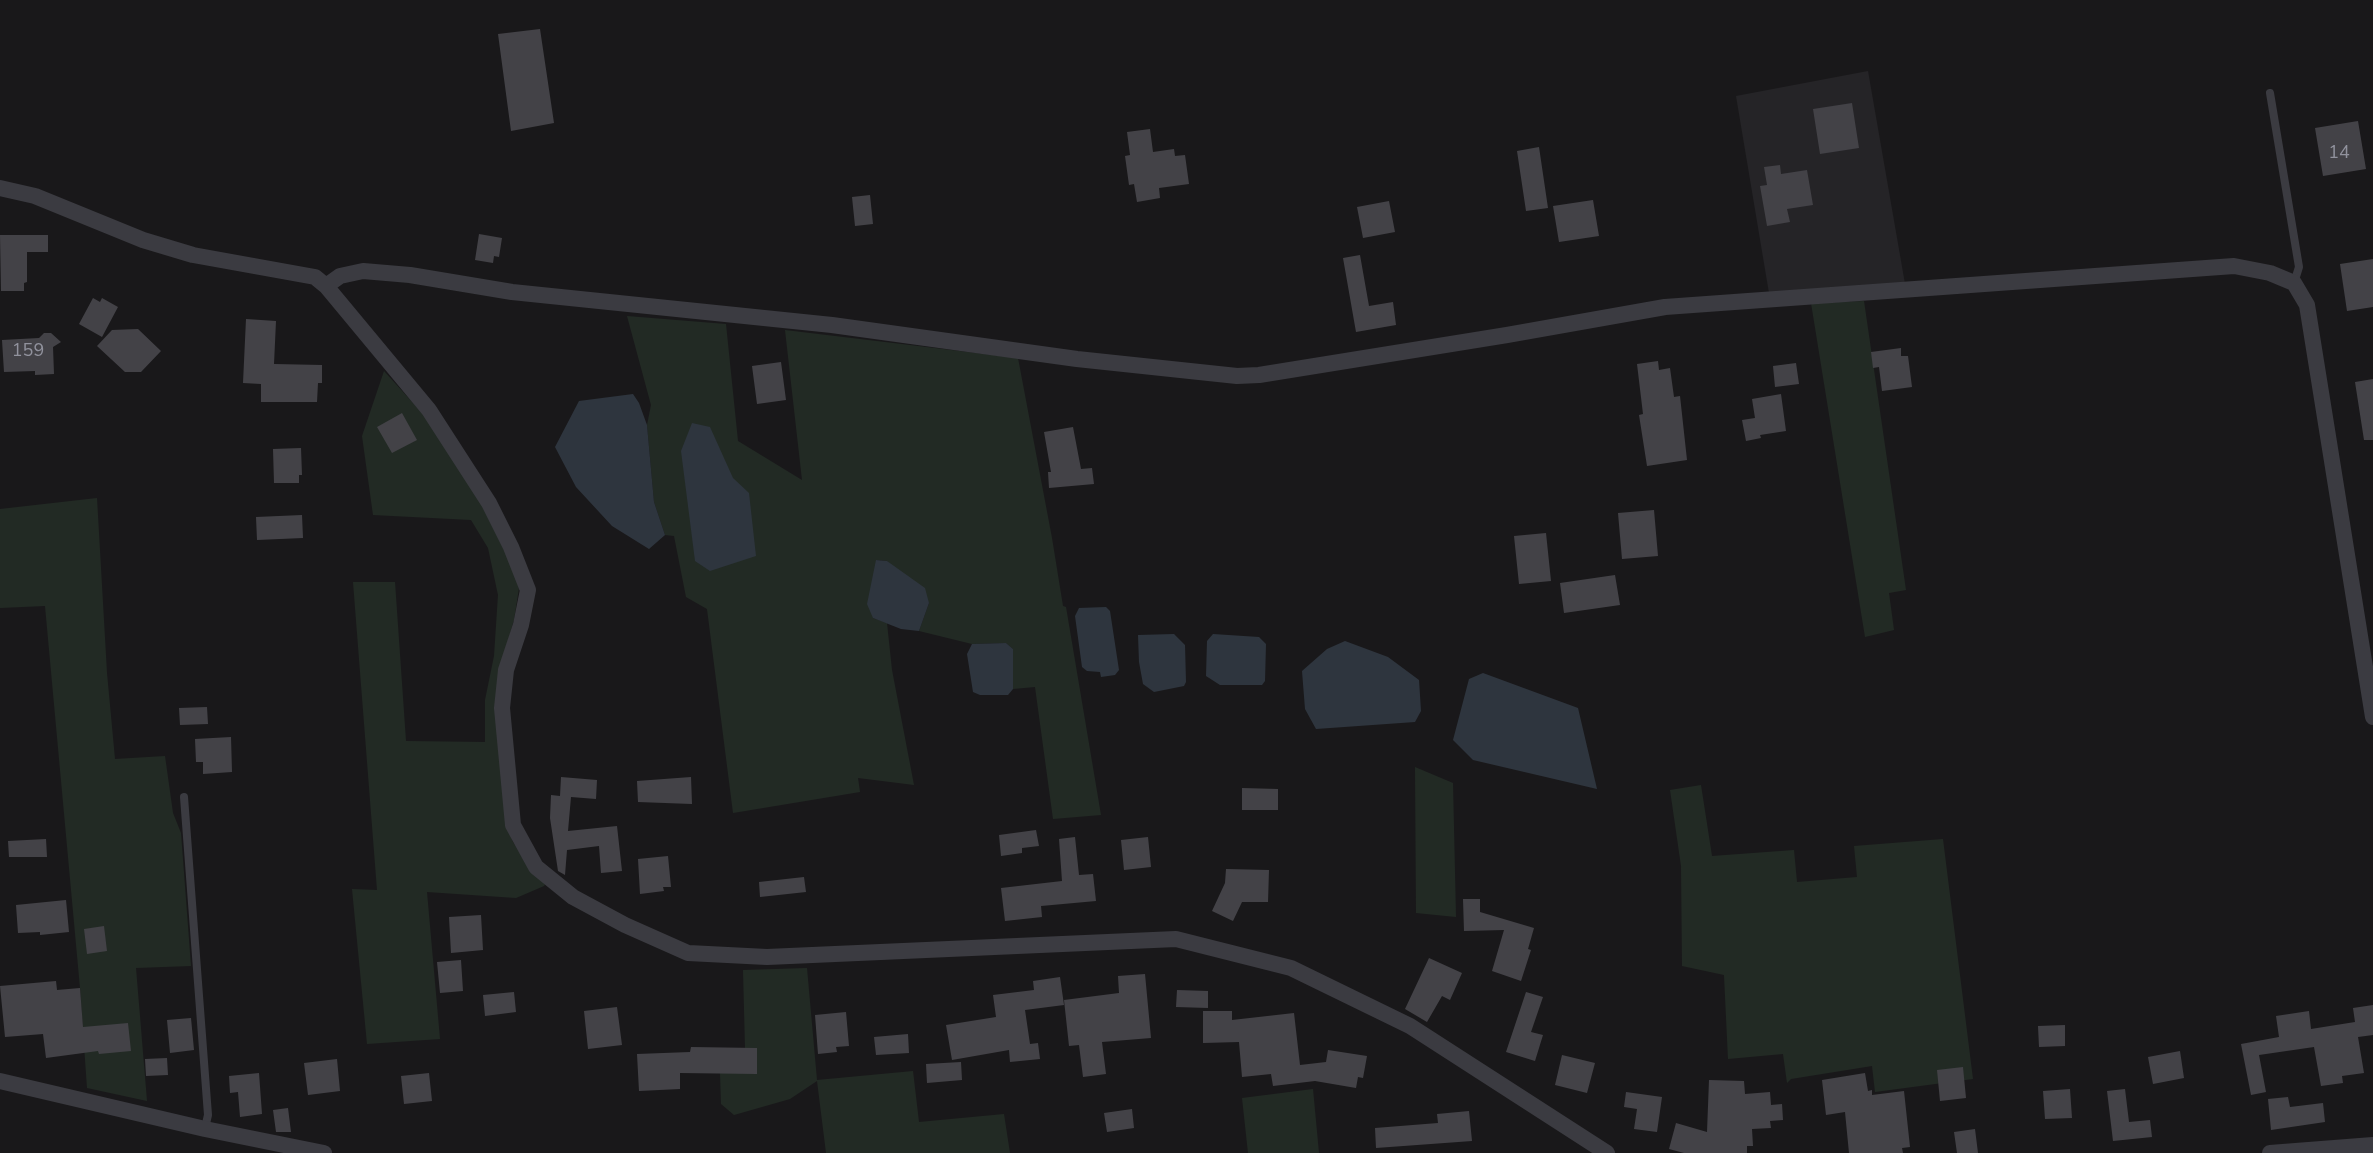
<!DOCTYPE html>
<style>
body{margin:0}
canvas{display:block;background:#19181a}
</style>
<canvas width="2373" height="1153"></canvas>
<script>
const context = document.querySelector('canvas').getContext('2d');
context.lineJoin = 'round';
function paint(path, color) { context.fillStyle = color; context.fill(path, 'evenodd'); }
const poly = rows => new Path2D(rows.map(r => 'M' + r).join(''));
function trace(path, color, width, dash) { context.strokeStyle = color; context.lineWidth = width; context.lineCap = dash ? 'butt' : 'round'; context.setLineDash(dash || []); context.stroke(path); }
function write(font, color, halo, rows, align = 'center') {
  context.font = font + ' "Nunito Sans",sans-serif'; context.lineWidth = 6; context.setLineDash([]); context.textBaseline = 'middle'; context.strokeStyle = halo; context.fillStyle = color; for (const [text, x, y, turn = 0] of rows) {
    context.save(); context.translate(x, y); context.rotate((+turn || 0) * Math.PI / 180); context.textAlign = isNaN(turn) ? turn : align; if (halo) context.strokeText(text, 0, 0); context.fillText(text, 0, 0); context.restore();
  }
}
paint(poly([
 [1868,71,1905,284,1769,293,1736,96]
]), '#252427');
paint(poly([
 [1864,301,1906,590,1889,593,1894,630,1865,637,1811,303],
 [627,316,726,324,738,441,802,480,785,330,1018,358,1052,538,1063,606,1066,607,1101,815,1053,819,1035,687,1013,689,1013,649,1006,643,972,644,919,631,929,603,887,561,877,560,873,618,887,623,892,670,914,785,858,778,860,792,733,813,707,609,686,597,674,536,665,535,654,502,647,425,651,405],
 [384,371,424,415,482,504,507,548,519,588,514,620,500,667,506,822,513,842,529,867,546,883,544,886,516,898,427,892,440,1039,367,1044,352,889,377,890,353,582,395,582,406,741,485,742,485,700,494,656,498,595,488,548,471,520,373,515,362,436],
 [97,498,107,673,115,759,165,756,173,813,181,833,191,966,136,968,147,1101,87,1088,80,988,45,606,0,608,0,509],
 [1415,767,1453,783,1456,917,1416,913],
 [1701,785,1712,856,1794,850,1797,882,1857,877,1854,846,1943,839,1973,1079,1875,1092,1872,1066,1791,1079,1787,1083,1783,1054,1728,1059,1724,975,1682,966,1681,866,1670,790],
 [807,968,817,1080,913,1071,919,1122,1004,1114,1010,1153,826,1153,817,1081,790,1099,734,1115,721,1104,720,1073,757,1073,757,1048,745,1048,743,970],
 [1313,1089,1319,1153,1248,1153,1242,1098]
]), '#222a24');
paint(poly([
 [633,394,639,403,647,425,654,502,665,535,649,549,612,526,576,487,555,447,579,401],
 [692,423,710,427,733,478,749,493,756,556,710,571,695,561,681,451],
 [876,560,887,561,925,588,929,603,919,631,901,629,873,618,867,604],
 [1106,607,1110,611,1119,670,1115,675,1101,677,1100,672,1087,671,1082,667,1075,616,1079,608],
 [1174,634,1185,645,1186,682,1184,686,1154,692,1143,684,1139,662,1138,635],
 [1213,634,1259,637,1266,644,1265,681,1262,685,1220,685,1206,676,1207,641],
 [1345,641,1388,657,1419,680,1421,711,1415,722,1316,729,1305,709,1302,671,1327,649],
 [1006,643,1013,649,1013,689,1008,695,980,695,973,692,967,654,972,644],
 [1483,673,1578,708,1597,789,1473,760,1453,740,1469,679]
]), '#2e353e');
paint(poly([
 [540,29,554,123,511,131,498,34],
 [1852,103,1859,148,1820,154,1813,109],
 [2358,121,2366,169,2323,176,2315,128],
 [1150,129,1153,152,1174,149,1175,156,1185,155,1189,184,1159,188,1160,198,1137,202,1134,184,1129,185,1125,156,1130,155,1127,132],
 [1539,147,1548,208,1526,211,1517,151],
 [1780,165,1781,174,1807,170,1813,205,1787,209,1790,222,1767,226,1760,186,1767,185,1764,167],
 [870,195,873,224,855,226,852,197],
 [1593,200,1599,236,1559,242,1553,206],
 [1389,201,1395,232,1363,238,1357,207],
 [479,234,502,238,499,257,494,256,493,263,475,260],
 [0,235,48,235,48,252,27,252,27,282,24,283,24,291,1,291],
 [1360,255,1369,306,1393,302,1396,325,1356,332,1343,258],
 [2373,259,2373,307,2347,311,2340,264],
 [93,298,100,302,102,298,118,307,102,337,79,324],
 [246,319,276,321,274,364,322,365,322,383,318,383,317,402,261,402,261,384,243,383],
 [138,329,161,351,141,372,125,372,97,346,112,330],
 [44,333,51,333,61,342,53,347,54,374,35,375,35,371,4,372,2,340,39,338],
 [1901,348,1901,356,1908,356,1912,387,1882,391,1879,367,1873,368,1871,352],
 [1658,361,1659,370,1670,368,1674,397,1680,396,1687,460,1647,466,1639,415,1643,414,1637,364],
 [781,362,786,400,757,404,752,366],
 [1796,363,1799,384,1775,387,1773,366],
 [2373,379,2373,440,2364,440,2355,382],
 [1781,394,1786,431,1760,435,1761,438,1746,441,1742,420,1755,418,1752,399],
 [402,413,417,440,392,453,377,427],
 [1073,427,1081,469,1092,468,1094,484,1049,488,1048,472,1051,472,1044,432],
 [301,448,302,475,299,475,299,483,274,483,273,449],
 [1654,510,1658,556,1622,559,1618,513],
 [302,515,303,538,257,540,256,517],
 [1546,533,1551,581,1519,584,1514,536],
 [1615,575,1620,605,1564,613,1560,583],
 [207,707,208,724,180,725,179,708],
 [231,737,232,772,203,774,203,762,196,762,195,739],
 [561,777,597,780,596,799,571,797,568,831,617,826,622,871,601,873,599,846,567,850,565,875,558,871,550,818,551,795,560,796],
 [691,777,692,804,638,802,637,781],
 [1242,788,1278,789,1278,810,1242,810],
 [1036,830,1039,846,1022,848,1022,853,1001,856,999,835],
 [1075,837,1079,875,1093,874,1096,901,1041,906,1042,917,1005,921,1001,888,1062,881,1059,839],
 [1148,837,1151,867,1124,870,1121,840],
 [46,839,47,857,9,857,8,841],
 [668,856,671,887,663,887,664,891,640,894,638,859],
 [1226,869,1269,870,1268,902,1242,902,1233,921,1212,911,1225,883],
 [804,877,806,892,760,897,759,882],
 [1463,899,1480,899,1480,912,1534,928,1528,949,1531,950,1521,981,1492,971,1504,930,1464,931],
 [66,900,69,932,40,935,40,932,18,933,16,905],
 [481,915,483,950,451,953,449,917],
 [104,926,107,951,87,954,84,929],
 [1429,958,1462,973,1450,1000,1442,996,1427,1022,1405,1009],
 [461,960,463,991,440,993,437,962],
 [1145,974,1151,1038,1102,1042,1106,1074,1083,1077,1079,1045,1069,1046,1064,1000,1119,993,1118,976],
 [1060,977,1064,1005,1025,1010,1030,1044,1038,1043,1040,1059,1010,1062,1009,1050,952,1060,946,1025,996,1017,993,995,1034,990,1033,981],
 [56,981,57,990,80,988,83,1027,128,1023,131,1051,99,1054,98,1051,46,1058,43,1034,5,1037,0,986],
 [1177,990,1208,991,1208,1008,1176,1007],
 [514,992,516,1012,485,1016,483,995],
 [1526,992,1543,997,1531,1032,1543,1035,1535,1061,1506,1052],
 [2373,1005,2373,1035,2358,1037,2364,1073,2342,1076,2343,1083,2321,1086,2314,1047,2259,1055,2266,1092,2251,1095,2241,1044,2279,1037,2276,1016,2309,1011,2311,1029,2355,1022,2353,1008],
 [617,1007,622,1045,588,1049,584,1011],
 [1203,1011,1232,1011,1232,1020,1294,1013,1300,1065,1326,1062,1328,1050,1367,1056,1363,1078,1358,1077,1356,1088,1315,1081,1273,1086,1271,1074,1242,1077,1239,1042,1203,1043],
 [846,1012,849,1046,836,1047,837,1052,818,1054,815,1015],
 [191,1018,194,1050,170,1053,167,1020],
 [2065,1025,2065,1046,2039,1047,2038,1026],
 [908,1034,909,1053,876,1055,874,1037],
 [691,1047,757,1048,757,1074,680,1073,680,1089,639,1091,637,1054,690,1052],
 [2180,1051,2184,1078,2153,1084,2148,1057],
 [1562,1055,1595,1063,1587,1093,1555,1085],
 [167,1058,168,1075,146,1076,145,1059],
 [337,1059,340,1091,308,1095,304,1063],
 [961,1062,962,1080,927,1083,926,1064],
 [1963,1067,1966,1098,1940,1101,1937,1070],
 [259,1073,262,1114,240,1117,238,1092,230,1093,229,1076],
 [429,1073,432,1101,404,1104,401,1076],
 [1865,1073,1868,1091,1872,1090,1872,1095,1904,1091,1910,1147,1902,1148,1903,1153,1849,1153,1845,1112,1826,1115,1822,1080],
 [1709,1080,1744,1081,1745,1094,1770,1092,1771,1105,1782,1104,1783,1120,1770,1121,1771,1128,1752,1129,1753,1146,1747,1146,1747,1153,1684,1153,1669,1149,1676,1123,1707,1132],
 [2070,1089,2072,1118,2045,1119,2043,1091],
 [2125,1089,2129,1122,2150,1120,2152,1137,2113,1141,2107,1091],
 [1626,1092,1662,1097,1657,1132,1634,1129,1637,1109,1624,1107],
 [2288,1097,2290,1107,2323,1103,2325,1122,2271,1130,2268,1099],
 [288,1108,291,1132,276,1132,273,1110],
 [1132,1109,1134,1128,1107,1132,1104,1113],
 [1469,1111,1472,1141,1376,1148,1375,1128,1438,1123,1437,1114],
 [1975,1129,1978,1153,1957,1153,1954,1132]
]), '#434247');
trace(poly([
 [2270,93,2299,267,2294,283],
 [184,797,208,1115,205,1128]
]), '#3b3b41', 8);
trace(poly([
 [0,188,35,196,143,240,193,255,315,277,326,286,429,410,489,503,511,547,528,590,521,625,506,670,502,708,513,825,536,867,573,897,625,925,688,953,767,957,1176,939,1291,968,1410,1026,1607,1153],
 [326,286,340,276,363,271,410,275,512,292,832,325,1077,359,1237,376,1259,375,1507,335,1665,307,2234,266,2270,273,2294,283,2307,305,2373,717],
 [0,1081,205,1129,324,1153],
 [2270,1153,2373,1145]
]), '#3b3b41', 16);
write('18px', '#91929d', null, [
 ["14",2339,154],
 ["159",28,352]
]);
</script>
